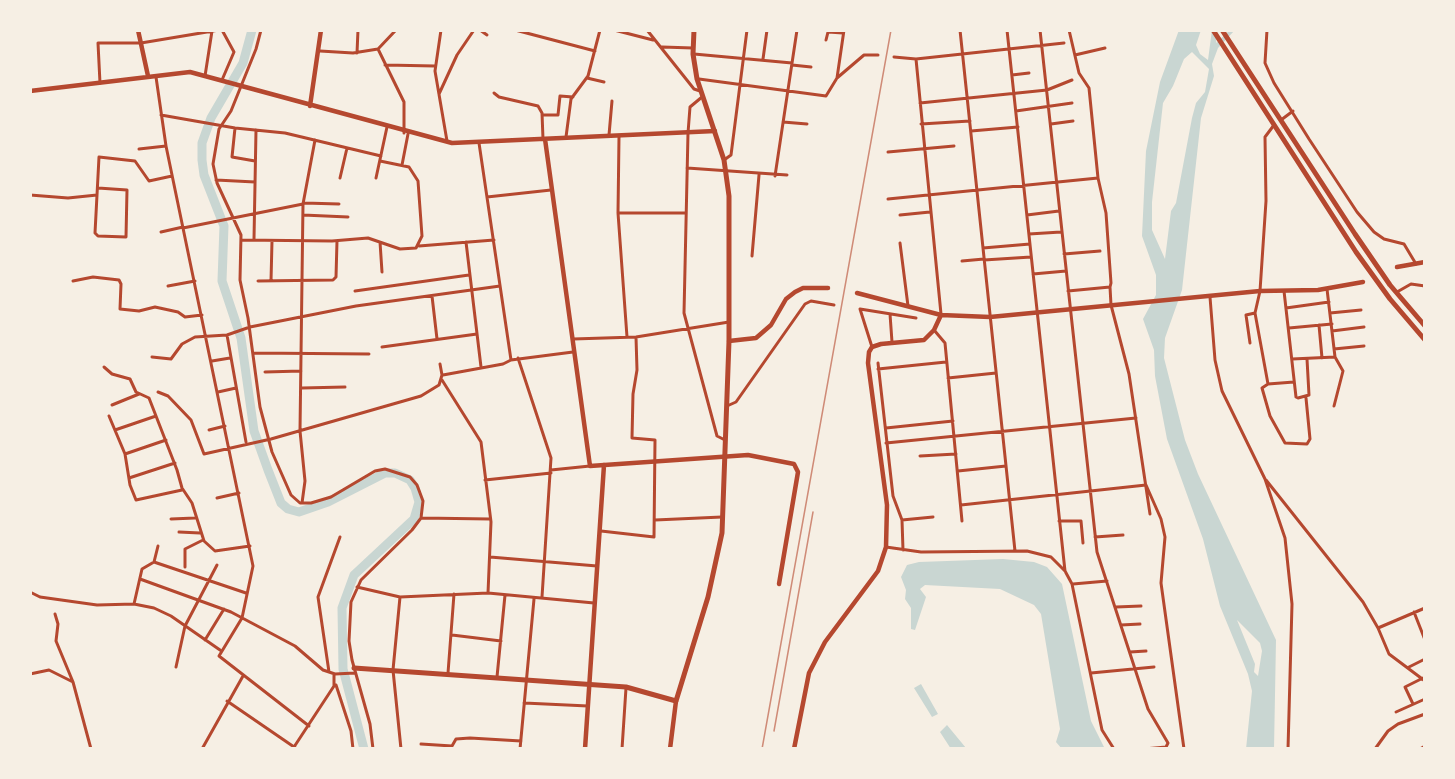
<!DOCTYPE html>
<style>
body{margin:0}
#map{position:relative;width:1455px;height:779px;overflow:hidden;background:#f6efe4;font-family:"Asap Condensed",sans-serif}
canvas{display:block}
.frame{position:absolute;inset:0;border:32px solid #f6efe4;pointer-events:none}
</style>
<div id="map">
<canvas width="1455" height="779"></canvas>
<div class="frame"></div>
</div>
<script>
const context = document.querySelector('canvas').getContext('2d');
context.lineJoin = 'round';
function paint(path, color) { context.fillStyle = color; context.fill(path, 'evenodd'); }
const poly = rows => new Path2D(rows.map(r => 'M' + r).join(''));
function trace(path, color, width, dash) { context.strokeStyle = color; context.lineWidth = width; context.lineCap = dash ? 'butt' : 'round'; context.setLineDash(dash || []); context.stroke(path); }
paint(poly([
 [1179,30,1201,30,1196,45,1200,54,1208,60,1212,30,1217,30,1216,43,1230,30,1235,30,1218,48,1212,64,1214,76,1201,118,1182,290,1165,338,1164,358,1185,440,1198,474,1276,640,1274,749,1246,749,1252,691,1248,674,1220,606,1203,539,1167,439,1155,376,1154,350,1143,319,1156,295,1156,275,1142,236,1146,151,1160,82],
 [1192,52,1209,69,1205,92,1196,103,1192,118,1176,203,1171,211,1165,259,1152,230,1152,202,1163,103,1173,86,1184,59],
 [1237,620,1260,643,1262,651,1258,676,1254,672,1255,664],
 [1003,559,1034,562,1047,567,1062,584,1091,721,1105,749,1062,749,1056,742,1060,729,1041,614,1034,605,1000,589,925,585,920,589,926,597,915,630,911,629,911,608,905,599,906,590,901,577,907,565,919,562],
 [921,684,938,714,932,717,914,688],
 [947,725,966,748,965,749,951,749,940,732]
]), '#c9d6d2');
trace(poly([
 [252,30,243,63,211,118,202,143,202,160,204,175,224,226,222,281,241,338,254,431,268,470,281,503,288,509,299,512,328,502,385,473,395,473,410,480,415,488,419,502,414,519,354,575,342,608,343,669,364,749]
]), '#c9d6d2', 9);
trace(poly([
 [261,30,256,49,231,111,219,129,213,164,217,183,241,235,240,280,248,318,260,407,272,452,291,495,300,503,311,503,331,497,375,471,385,469,410,477,417,485,423,501,421,518,412,530,361,580,351,602,349,641,352,660,370,724,373,749],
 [441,30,435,71,447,141],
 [480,30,487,35],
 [515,30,595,51],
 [614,30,653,40],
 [647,30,694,89,700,91],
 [960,30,1015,551],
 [1007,30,1065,571],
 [1040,30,1097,552,1148,709,1168,743,1166,747,1144,749],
 [1267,30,1265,63,1274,83,1309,139,1357,212,1374,232,1384,239,1404,244,1416,264],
 [826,40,828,32,843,33],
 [662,47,693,48],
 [378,49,404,102,404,133],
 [320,51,353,53,378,49,396,30],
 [357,53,358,30],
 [694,54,792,63],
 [1075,55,1105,48],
 [894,57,916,59,1064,43],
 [763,59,767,30],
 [916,59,941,314],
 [385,65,435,66],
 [792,65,811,67],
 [1012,75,1029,73],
 [205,76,212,31],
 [156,77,166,146,253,566,242,618,219,656,309,726],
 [587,78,604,82],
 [837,78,844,30],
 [699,79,826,96,837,78,864,55,878,55],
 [222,80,234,52,222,30],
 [100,83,98,43,141,43,219,30],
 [494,93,499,97,538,106,542,113,543,139],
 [439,94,457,55,474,30],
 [702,97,690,107,688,133,684,313,717,436,725,440],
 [920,103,1047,90,1072,80],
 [1016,111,1072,103],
 [161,115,235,128,285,133,381,156],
 [542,115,558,115,560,96,573,97],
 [1281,120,1293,111],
 [783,122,807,124],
 [921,124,970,121],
 [1051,124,1073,121],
 [235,128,232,157,255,161],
 [971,131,1018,127],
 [609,135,612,101],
 [566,137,571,99,588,76,600,30],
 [619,137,618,213,627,337],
 [479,143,511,360],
 [139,149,166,146],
 [888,152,954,146],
 [724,160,731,155,747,30],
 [402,165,408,134],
 [687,168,787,175],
 [775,176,797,30],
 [340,178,347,148],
 [376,178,387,127],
 [216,180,255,182],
 [98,188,127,190,126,237,98,236,95,233,99,157,135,161,149,181,172,176],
 [30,195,68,198,97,195],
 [487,197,551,190],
 [888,199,1098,178],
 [304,203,339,204],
 [618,213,685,213],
 [303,215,348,217],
 [900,215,930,212],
 [1027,215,1059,211],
 [183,228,303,204],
 [161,232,183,227],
 [1029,234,1061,232],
 [254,239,256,130],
 [242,240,332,241,368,238,400,249,416,248,422,236,418,181,409,167,380,161],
 [380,242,382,272],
 [466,242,481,367],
 [900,243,908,306],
 [419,246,494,240],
 [983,248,1030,244],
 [1064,254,1100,251],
 [752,256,759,175],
 [984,260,1031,257],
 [962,261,984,259],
 [1033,274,1066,271],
 [73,281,93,277,119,280,121,284,120,309,139,311,155,307,178,312,185,317,202,315],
 [258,281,333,280,336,277,337,241],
 [271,281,272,241],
 [168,286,195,281],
 [1110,287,1111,305,1129,374,1150,514],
 [1327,289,1335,357,1343,371,1334,406],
 [355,291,469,275],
 [1068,291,1110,287,1111,283,1106,213,1098,178,1089,88,1079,73,1069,30],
 [1284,291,1296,397,1298,398,1309,395,1307,359],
 [1397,292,1411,284,1425,286],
 [432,296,437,339],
 [1210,297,1215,360,1222,391,1265,479,1285,538,1292,604,1288,749],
 [1286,308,1329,302],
 [1255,313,1268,384],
 [1330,313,1361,310],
 [890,314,892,342],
 [1319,325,1322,358],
 [1289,328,1332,324],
 [934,330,945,343,962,521],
 [1332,331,1364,327],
 [227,335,246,442],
 [573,339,636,337,729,322],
 [1250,343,1246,315,1255,313,1260,291,1266,201,1265,137,1274,125],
 [382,347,477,334],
 [872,347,860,309,916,318],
 [1334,349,1364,346],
 [253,353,369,354],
 [152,357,171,359,182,344,195,337,227,335,250,327,356,306,500,286],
 [518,358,551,458,542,597],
 [1292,359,1335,357],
 [212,361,230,358],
 [878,363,893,496,902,520,903,550],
 [104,367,112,374,130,379,136,392,149,398,177,470,182,488,192,503,204,541,215,551,250,546],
 [878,369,946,362],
 [265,372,301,371],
 [443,375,503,364,511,360,573,352],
 [948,378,996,373],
 [442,380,481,442,491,522,488,593],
 [1294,382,1268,384,1262,388,1270,416,1285,443,1307,444,1310,439,1306,398],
 [302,388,345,387],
 [158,392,168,396,191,420,204,454,271,439,421,396,439,385,442,375,440,364],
 [218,392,236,388],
 [112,405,139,394],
 [727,406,736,402,805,304,811,301,834,305],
 [109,416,125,454,130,485,136,500,182,490],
 [886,428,953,421],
 [115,430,156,416],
 [209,430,225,426],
 [886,443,1136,418],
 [125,454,166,440],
 [920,456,956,454],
 [551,470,590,466],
 [958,471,1006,466],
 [129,478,175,463],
 [485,480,551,473],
 [1266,480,1363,602,1378,628,1389,654,1425,681],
 [217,498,239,493],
 [302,503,305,481,300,431,303,204,315,140],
 [961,505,1146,485,1161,519,1165,537,1161,583,1184,749],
 [421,518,490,519],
 [171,519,195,518],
 [655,520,722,517],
 [902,520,933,517],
 [1059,521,1081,521,1083,543],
 [601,531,654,537,655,440,632,438,633,394,637,370,636,337],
 [179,532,200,533],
 [1095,537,1123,535],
 [886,547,921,552,1027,551,1051,557,1065,571,1072,584,1102,730,1114,749],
 [490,557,597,566],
 [154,562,246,593],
 [185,567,185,549,203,540],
 [140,579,231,612,295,646,323,670,335,674,355,673],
 [1073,584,1107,581],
 [357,587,400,597,488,593,594,603],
 [30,592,40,597,97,605,134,604,154,608,171,616,220,650],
 [400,597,393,670,401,749],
 [134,604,142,569,154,562,158,546],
 [1116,607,1141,606],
 [1414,612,1425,640],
 [55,614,58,624,56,641,73,682,91,749],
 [1121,625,1140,624],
 [1378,628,1425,608],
 [452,635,501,641],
 [205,640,224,609],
 [1130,652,1146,651],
 [176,667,185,626,217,565],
 [1409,667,1425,659],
 [329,672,318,597,340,537],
 [448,673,454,594],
 [1091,673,1154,667],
 [30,674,49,670,73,682],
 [497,677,505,595],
 [336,685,351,731,353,749],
 [227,701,297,749],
 [524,703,588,706],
 [1413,704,1405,687,1423,678],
 [1396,712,1425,699],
 [421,744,452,746,456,739,470,738,521,741],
 [294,747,334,686,334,674],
 [202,749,243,676],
 [520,749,534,599],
 [622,749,626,688],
 [1375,749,1388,731,1398,724,1425,714],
 [1420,749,1425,746]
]), '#b5482f', 3);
trace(poly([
 [138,30,148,76],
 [30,91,190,72,452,143,715,131],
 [310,106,321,30],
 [545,139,590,466,748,455,794,464,798,472,779,584],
 [1397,267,1425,262],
 [857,293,941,315,990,317,1260,291,1318,290,1363,282],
 [729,341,756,338,771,325,786,299,795,292,803,288,828,288],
 [585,749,604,465],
 [670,749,676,701],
 [794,749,809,673,825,642,878,571,886,547,887,505,868,363,869,352,872,347,881,344,924,340,934,330,941,315]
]), '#b5482f', 4.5);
trace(poly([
 [354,668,626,687,676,701,708,597,722,533,729,341,729,196,724,160,697,79,693,54,694,30]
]), '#b5482f', 5);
trace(poly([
 [1213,30,1356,252,1390,299,1425,340],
 [1222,30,1355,234,1390,285,1425,326]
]), '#b5482f', 5);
trace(poly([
 [774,731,813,512],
 [762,749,891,30]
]), '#cf8b77', 1.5);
</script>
